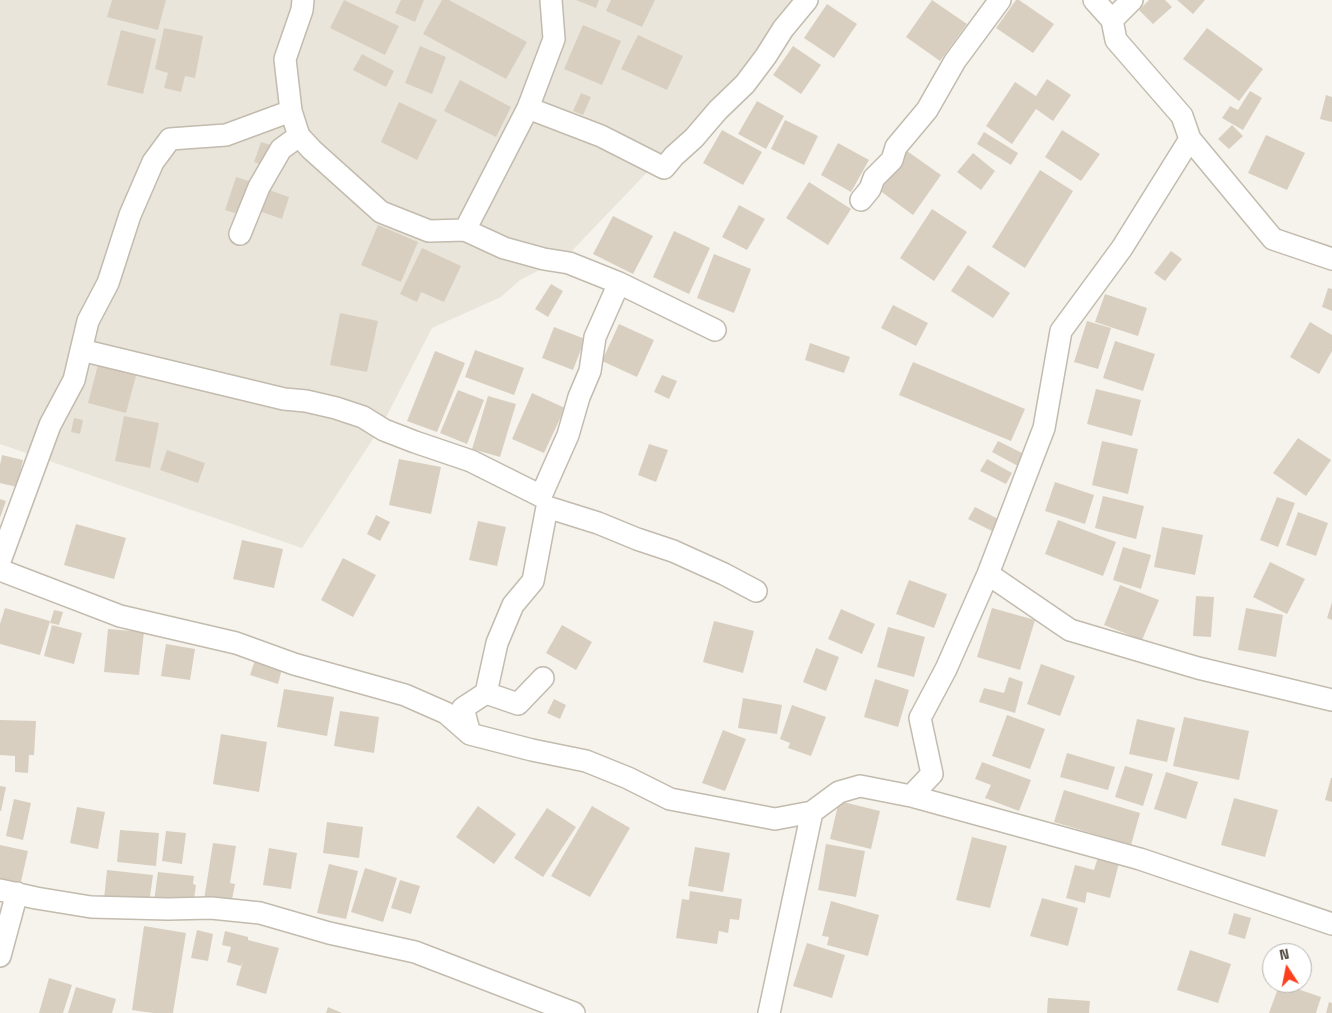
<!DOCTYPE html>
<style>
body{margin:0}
#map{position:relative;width:1332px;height:1013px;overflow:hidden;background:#f6f3ec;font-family:"Space Grotesk",sans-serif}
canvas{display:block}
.north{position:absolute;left:1262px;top:943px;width:50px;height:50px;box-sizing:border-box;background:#fff;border:1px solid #b7b4b0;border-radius:50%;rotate:349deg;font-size:14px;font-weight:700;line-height:20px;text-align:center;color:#4b4439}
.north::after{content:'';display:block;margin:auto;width:18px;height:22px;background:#fc3f1d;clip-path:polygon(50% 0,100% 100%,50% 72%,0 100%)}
</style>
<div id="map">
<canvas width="1332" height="1013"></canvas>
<div class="north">N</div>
</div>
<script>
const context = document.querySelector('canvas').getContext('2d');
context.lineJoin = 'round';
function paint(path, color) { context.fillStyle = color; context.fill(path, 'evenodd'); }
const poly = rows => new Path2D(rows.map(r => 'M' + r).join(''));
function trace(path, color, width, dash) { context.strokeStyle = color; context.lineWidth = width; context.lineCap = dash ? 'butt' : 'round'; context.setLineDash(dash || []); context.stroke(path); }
paint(poly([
 [0,0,812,0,567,256,520,280,501,297,432,328,382,425,302,548,0,444]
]), '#eae5da');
paint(poly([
 [112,0,166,0,158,30,107,17],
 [344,0,399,26,385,55,330,28],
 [401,0,424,0,415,22,395,13],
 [442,0,449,0,527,42,506,79,423,34],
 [576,0,599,0,596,8],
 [611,0,655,0,642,27,606,11],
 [932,0,967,24,940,61,906,37],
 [1016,0,1019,0,1054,24,1033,53,996,28],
 [1149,0,1165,0,1172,7,1153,24,1139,10],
 [1177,0,1205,0,1193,14],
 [827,4,857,24,834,58,804,38],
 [583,25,621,41,602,85,564,69],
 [164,28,203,36,195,78,185,76,181,92,164,88,168,73,155,69],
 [1207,28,1263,69,1239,101,1183,59],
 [121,30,156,39,143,94,107,85],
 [638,35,683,56,667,90,621,69],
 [420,46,446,57,432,94,405,83],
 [793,46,821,65,801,94,773,75],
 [362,54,394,71,386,87,353,70],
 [1047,79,1071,95,1053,121,1036,109,1012,144,986,126,1015,82,1036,96],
 [460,80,511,107,496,137,444,111],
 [1250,91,1262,98,1243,130,1222,118,1230,106,1238,110],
 [581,93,591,97,583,115,573,111],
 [1326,95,1332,97,1332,122,1320,119],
 [757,101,784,116,766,149,738,134],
 [399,102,437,120,417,160,381,142],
 [785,120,818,136,804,165,771,149],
 [1232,125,1243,136,1229,149,1218,139],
 [722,130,762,152,743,185,703,163],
 [1062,130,1100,154,1081,181,1045,157],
 [984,132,1018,153,1011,165,977,144],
 [1266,135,1305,153,1287,190,1248,173],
 [261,142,277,147,270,168,254,162],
 [838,143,869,160,851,192,821,175],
 [907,151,941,175,913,215,879,190],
 [973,153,995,171,981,190,957,172],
 [1040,170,1073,191,1025,268,992,247],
 [236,177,255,183,244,216,225,210],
 [809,182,851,209,828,245,786,218],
 [266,189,289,197,282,219,259,211],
 [739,205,765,219,747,250,722,237],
 [932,209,967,232,934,281,900,258],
 [613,216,653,236,633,274,593,254],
 [378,225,418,242,401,282,361,265],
 [674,231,710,248,689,294,653,277],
 [422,248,461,266,444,302,421,292,417,302,400,294],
 [1171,251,1182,259,1165,281,1154,273],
 [714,254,751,269,734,313,697,298],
 [968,265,1010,293,993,318,951,291],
 [551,284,563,291,548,317,535,309],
 [1328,288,1332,289,1332,311,1322,307],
 [1105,294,1147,308,1138,336,1095,322],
 [893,305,928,323,916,346,881,328],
 [340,313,378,321,367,372,330,365],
 [1087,321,1111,328,1098,369,1074,362],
 [1310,322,1332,335,1332,351,1319,374,1290,357],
 [619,324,654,340,637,377,602,361],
 [554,327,585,339,573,370,542,358],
 [1115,341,1155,354,1143,391,1103,378],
 [810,343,850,357,844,373,805,360],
 [475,350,524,368,514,395,465,377],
 [435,351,465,363,437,432,407,421],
 [99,361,137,372,126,413,88,403],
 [913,362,1025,409,1011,441,899,395],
 [662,375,677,381,669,399,654,392],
 [1096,389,1141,400,1132,436,1087,424],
 [458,390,484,400,467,444,440,433],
 [532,393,565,408,544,453,512,439],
 [488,396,516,404,500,457,472,449],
 [124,416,159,423,150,468,115,461],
 [74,418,83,420,80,434,71,432],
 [1298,438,1331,460,1306,496,1273,473],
 [998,441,1024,454,1018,466,992,452],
 [1102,441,1138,449,1128,494,1092,485],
 [649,444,668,450,656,482,638,475],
 [167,450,205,463,198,483,160,470],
 [2,455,23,460,17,487,0,483,0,465],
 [399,459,441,467,431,514,389,505],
 [987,459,1012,473,1006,484,980,471],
 [1055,482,1094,495,1085,524,1045,511],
 [1103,496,1144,506,1136,539,1095,528],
 [1277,497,1295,503,1278,547,1260,540],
 [0,499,6,501,0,518],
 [975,507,1000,520,994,532,968,519],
 [1298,512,1328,523,1316,556,1286,545],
 [376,515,390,522,380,541,367,534],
 [1058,520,1116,542,1103,576,1045,554],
 [478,521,506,527,497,566,469,560],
 [76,524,126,538,114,579,64,565],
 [1162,527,1203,535,1195,575,1154,567],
 [242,540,283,549,274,588,233,579],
 [1123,547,1151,555,1141,589,1113,580],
 [343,558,376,575,353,617,321,600],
 [1270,562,1305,579,1287,614,1253,597],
 [909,580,947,594,934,628,896,614],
 [1120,585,1159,600,1142,640,1104,625],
 [1196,596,1214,597,1211,637,1193,636],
 [1332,602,1332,620,1327,618],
 [5,608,50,621,40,655,0,644,0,624],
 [992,608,1035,620,1020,670,977,657],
 [1246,608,1283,615,1276,657,1238,650],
 [841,609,875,624,862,654,828,639],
 [54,610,63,612,59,625,50,623],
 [714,621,754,631,743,673,703,662],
 [52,625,82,633,74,664,44,656],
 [562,625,592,642,576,670,546,653],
 [888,627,925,637,914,677,877,667],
 [108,629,144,632,139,675,104,672],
 [166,644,195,649,190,680,161,676],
 [816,648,839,657,826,691,803,682],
 [256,657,283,665,278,684,250,675],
 [1041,664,1075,676,1060,716,1027,704],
 [1009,677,1023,682,1015,713,979,702,984,688,1004,693],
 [875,679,909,690,898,727,864,717],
 [284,689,334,697,327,736,277,727],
 [743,698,782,705,777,734,738,728],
 [554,699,566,705,560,719,547,713],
 [792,705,826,717,811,756,788,748,790,743,780,739],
 [340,711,379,717,374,753,334,746],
 [1007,715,1045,729,1030,769,992,756],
 [1184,717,1249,731,1239,780,1173,766],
 [1137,719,1175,728,1167,762,1129,754],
 [0,720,36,721,34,755,29,755,28,773,15,772,15,756,0,755],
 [723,730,746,739,725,791,702,783],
 [221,734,267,742,259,792,213,784],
 [1067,753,1115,767,1108,790,1060,777],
 [982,762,1031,780,1019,811,985,798,991,785,975,779],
 [1125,766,1153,774,1143,806,1115,797],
 [1166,772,1198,782,1186,819,1154,809],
 [1331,778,1332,778,1332,802,1325,800],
 [0,786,6,787,1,811,0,811],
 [1064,790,1140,813,1131,845,1054,822],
 [1234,798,1278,810,1265,857,1221,845],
 [14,799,31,803,23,840,6,836],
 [839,801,880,811,871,849,830,839],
 [478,806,516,834,494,864,456,837],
 [592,806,630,828,590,897,551,876],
 [77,807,105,812,98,849,70,843],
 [547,808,576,827,543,877,514,858],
 [327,822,363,827,359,858,323,853],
 [120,830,159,833,156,866,117,862],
 [166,831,186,833,182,864,162,861],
 [972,837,1007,846,990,908,956,900],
 [213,843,236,846,230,883,235,884,230,910,203,906],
 [826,844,865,851,856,897,818,890],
 [0,845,28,851,20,886,0,882],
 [695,847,730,853,723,892,688,886],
 [269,848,297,853,291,889,263,885],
 [1098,857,1119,863,1110,898,1087,892,1085,903,1066,898,1075,865,1094,870],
 [329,864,358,871,346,919,317,913],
 [365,868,397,878,383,922,351,912],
 [107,870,153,875,149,904,104,899],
 [158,872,194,876,193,884,196,885,193,906,154,901],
 [400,880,420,886,411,914,391,908],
 [690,891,742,899,739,920,730,919,728,933,719,931,717,944,676,938,682,899,689,900],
 [1042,898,1078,908,1068,946,1030,936],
 [831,901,879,915,868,956,827,945,829,937,822,936],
 [1234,913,1251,918,1245,939,1228,934],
 [144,926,186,933,173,1013,153,1013,132,1010],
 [197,930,213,934,208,961,191,958],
 [225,931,248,937,248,940,279,948,266,994,236,985,243,961,241,966,227,962,231,947,222,945],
 [807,943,845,955,832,998,793,986],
 [1190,950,1231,964,1218,1003,1177,990],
 [49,978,72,985,63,1013,39,1013],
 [1280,983,1321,997,1316,1013,1269,1013],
 [76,987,116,999,112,1013,68,1013],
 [1048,998,1090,1001,1089,1013,1047,1013],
 [1329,1002,1332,1003,1332,1013,1326,1013],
 [328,1007,342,1013,326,1013]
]), '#d8cfc1');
const minor = poly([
 [1094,0,1112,20,1116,40,1182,116,1190,139,1273,239,1332,259],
 [1112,20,1132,0],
 [528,108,554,39,551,0],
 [299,136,312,150,381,212,429,231,465,230,504,248,544,259,569,263,619,283,715,330],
 [861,200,870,189,874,178,892,160,896,147,927,110,955,61,1000,0],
 [465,230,528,108,601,136,664,168,674,156,694,138,718,110,745,84,766,56,783,29,807,0],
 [240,234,259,187,281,149,299,136,291,111,285,59,302,10,303,0],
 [81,350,284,399,306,401,336,408,363,417,384,430,415,442,471,461,541,496,568,435,579,397,590,371,595,337,619,283],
 [0,561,50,425,74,380,88,321,108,283,130,215,153,162,170,139,226,135,291,111],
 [0,570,120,616,236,643,294,664,405,695,446,713,470,734,463,708,486,693,518,704,543,678],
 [988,574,1070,630,1198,668,1332,700],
 [486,693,497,643,513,605,533,581,547,507,598,523,637,539,673,551,724,574,756,591],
 [470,734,532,750,586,761,628,778,670,799,775,819,812,812,839,792,860,786,911,796,1140,859,1332,924],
 [911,796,932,774,920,718,946,669,988,574,1044,428,1061,331,1122,248,1190,139],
 [0,890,36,898,91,907,168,909,211,908,260,913,329,933,415,952,574,1013],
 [0,956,17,893],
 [769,1013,812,812]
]);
trace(minor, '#c2bbae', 24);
trace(minor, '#fff', 21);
</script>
